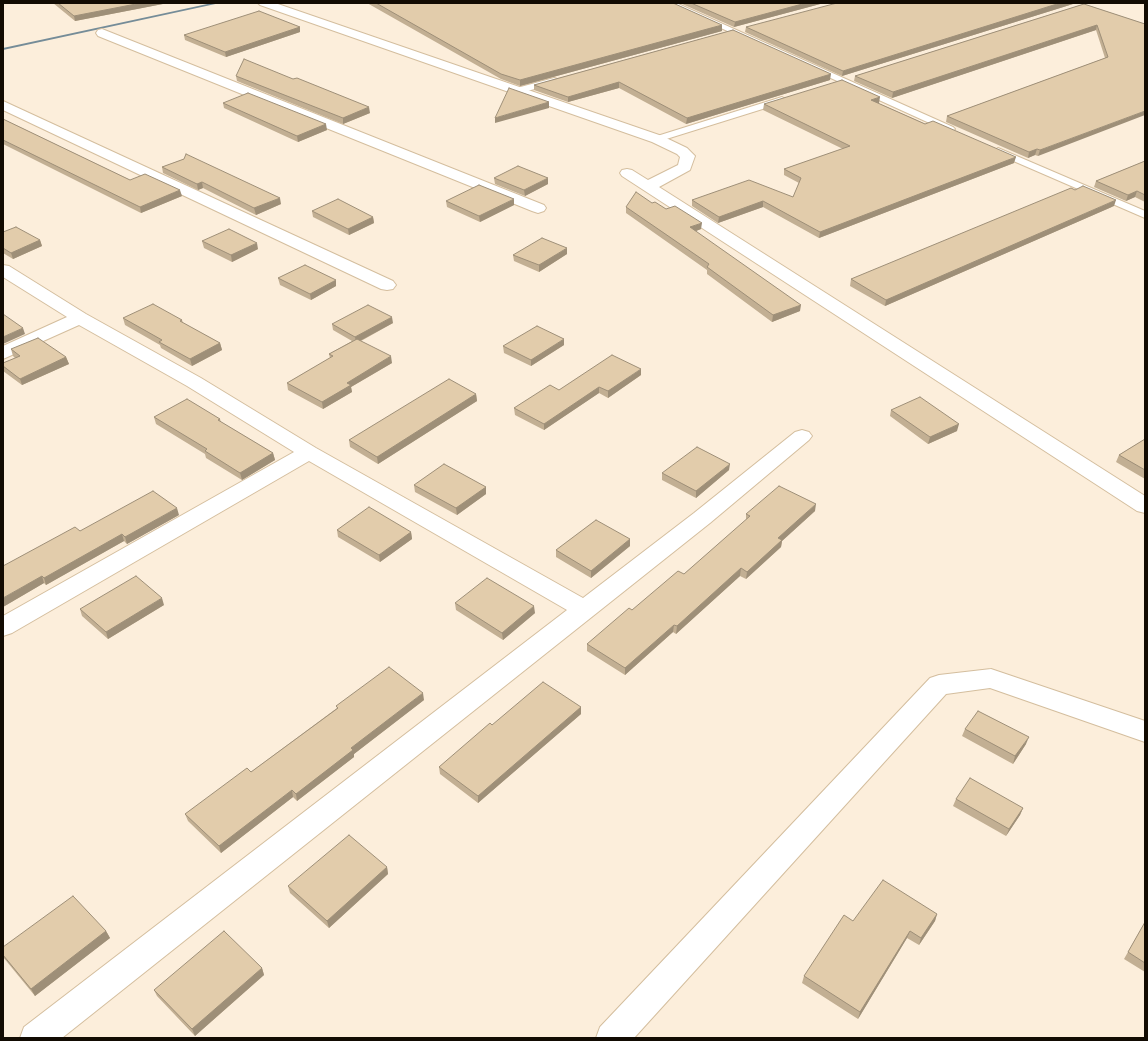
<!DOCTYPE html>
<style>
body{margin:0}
#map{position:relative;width:1148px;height:1041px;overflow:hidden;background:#fceedb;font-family:"Archivo Narrow",sans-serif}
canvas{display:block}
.frame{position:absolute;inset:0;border:4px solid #120b02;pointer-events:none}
</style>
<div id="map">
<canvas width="1148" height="1041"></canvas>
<div class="frame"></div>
</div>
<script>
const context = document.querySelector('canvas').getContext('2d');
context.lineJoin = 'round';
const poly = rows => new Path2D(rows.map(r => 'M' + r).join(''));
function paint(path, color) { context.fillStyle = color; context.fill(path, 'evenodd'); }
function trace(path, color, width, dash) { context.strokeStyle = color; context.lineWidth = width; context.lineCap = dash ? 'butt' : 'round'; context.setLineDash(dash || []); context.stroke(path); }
paint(poly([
 [212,3,220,3,3,50,3,48,212,3]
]), '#758c98');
const lane = poly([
 [666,3,676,3,953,127,955,129,953,131,947,131,666,3],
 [554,78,557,79,558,81,557,83,516,94,511,91,513,89,554,78],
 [782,97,787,100,785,102,660,141,654,141,652,139,654,137,782,97],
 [998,148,1145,211,1145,218,995,153,993,151,998,148]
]);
const street = poly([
 [258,3,275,3,662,136,687,148,695,156,690,170,659,187,1145,496,1145,513,1137,511,622,176,620,173,622,170,627,169,632,170,648,180,678,165,680,157,677,154,652,142,260,5,258,3],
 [102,29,544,205,546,208,544,211,538,213,532,211,98,36,96,33,98,30,102,29],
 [3,101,393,281,396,285,393,289,387,290,381,289,3,110,3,101],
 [3,265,9,266,86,314,201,378,316,448,583,598,694,513,795,432,802,430,809,432,812,436,809,440,710,523,62,1038,20,1038,24,1027,567,610,309,461,12,633,3,636,3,616,294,452,187,386,79,325,3,359,3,346,67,317,3,277,3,265],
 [991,669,1145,721,1145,742,990,688,946,694,634,1038,596,1038,600,1027,930,678,939,675,991,669]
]);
trace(lane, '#d4be9e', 2);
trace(street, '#d4be9e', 2);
paint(lane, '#fff');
paint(street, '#fff');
paint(poly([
 [53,3,168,3,75,21],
 [367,3,673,3,722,31,520,86,501,79],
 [680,3,824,3,734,27],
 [1073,4,842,76,745,32,746,27],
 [1084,4,1145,24,1038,156,1035,155,1028,158,946,122,947,116,1105,58,1096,30,892,98,854,81,855,76],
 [300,27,300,32,226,57,185,40,184,35],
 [733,30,830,80,686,124,619,88,568,102,534,90,534,85],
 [236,76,370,113,343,124,237,81],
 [223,103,327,130,298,142,224,108],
 [878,103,1014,163,819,238,763,207,718,223,692,206,692,200,793,197,799,183,784,175,784,169,843,149,763,110,764,104,879,103],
 [3,119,130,180,182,196,141,213,3,144],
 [184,159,281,204,256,215,203,188,198,190,163,173,162,167],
 [1145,161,1145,202,1135,197,1126,201,1094,187,1096,181],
 [494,178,548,184,525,196,495,184],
 [446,201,514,205,480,222,447,207],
 [652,203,666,209,701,229,695,231,800,311,772,322,707,274,707,270,626,213,626,207],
 [1114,206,885,306,850,286,851,279],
 [312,211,373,217,374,223,349,235,313,217],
 [3,232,40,240,42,246,13,259,3,253],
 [202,241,258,249,232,262,204,248],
 [567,254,539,272,514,261,513,255],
 [278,278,336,286,311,300,280,285],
 [123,318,182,320,183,323,220,343,222,350,192,366,161,348,160,345,125,325],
 [393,323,361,341,392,363,351,387,352,392,323,409,288,390,287,383,330,358,329,354,352,341,333,330,332,324],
 [564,345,531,366,504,353,503,346],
 [11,349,66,357,69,364,22,385,3,371,3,363,15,358,13,356],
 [641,375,608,398,599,393,544,430,515,415,514,408,559,390],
 [476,394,477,401,378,464,350,447,349,440],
 [891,410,957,431,928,444,890,416],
 [154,417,220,419,221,422,273,453,275,460,242,480,206,458,205,454,156,424],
 [1145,439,1145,479,1116,462,1119,455],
 [729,470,696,498,662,480,662,473],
 [414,485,486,487,486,494,457,515,415,492],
 [815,511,782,541,781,547,746,579,740,576,676,634,673,632,625,675,587,651,587,644,632,610,684,574,746,520,746,514],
 [179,515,127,544,124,541,46,585,44,583,3,607,80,531],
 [337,530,411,532,412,539,380,562,338,537],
 [630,539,630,546,591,578,556,557,556,550],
 [455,603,535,613,503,640,456,610],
 [164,605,108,639,82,616,80,609],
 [424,700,354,754,354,757,297,801,293,797,221,853,188,821,185,814,251,772,337,708,336,706],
 [581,707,581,714,478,803,440,774,439,767,492,725],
 [965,729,1026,744,1013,764,962,736],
 [956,799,1023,808,1020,815,1006,836,953,806],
 [387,867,388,874,329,928,290,893,288,886],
 [937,914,935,921,919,945,907,938,858,1019,802,983,804,976,853,921],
 [1145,922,1145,972,1124,959],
 [106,931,110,938,35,996,3,957,3,947],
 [262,968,264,975,195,1036,157,996,154,990]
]), '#c2af93');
paint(poly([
 [141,3,168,3,75,21,74,16],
 [806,3,824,3,734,27,735,22],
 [1060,3,1073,3,1073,4,842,76,843,71],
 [722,25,722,31,520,86,520,80],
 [1097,25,1096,30,892,98,893,92],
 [300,27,300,32,226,57,225,52],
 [831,74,830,80,686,124,687,118],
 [619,82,619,88,568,102,568,97],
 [880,97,879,103,870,106,871,100],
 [549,102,549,108,495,123,495,118],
 [369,107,370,113,343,124,343,118],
 [1145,111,1145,115,1038,156,1040,150],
 [326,124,327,130,298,142,297,136],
 [1037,149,1035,155,1028,158,1029,152],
 [1016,157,1014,163,819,238,820,232],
 [548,178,548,184,525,196,524,190],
 [202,182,203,188,198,190,197,184],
 [180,190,182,196,141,213,140,207],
 [1137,191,1135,197,1126,201,1128,195],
 [280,198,281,204,256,215,254,208],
 [514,199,514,205,480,222,479,216],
 [1116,200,1114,206,885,306,886,300],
 [763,201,763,207,718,223,719,217],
 [373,217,374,223,349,235,348,229],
 [702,223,701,229,689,234,690,227],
 [40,240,42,246,13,259,11,253],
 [257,243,258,249,232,262,231,255],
 [567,248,567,254,539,272,539,265],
 [336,280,336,286,311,300,310,294],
 [801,305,800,311,772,322,773,315],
 [392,317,393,323,356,343,355,337],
 [23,328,25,334,3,344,3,337],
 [564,339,564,345,531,366,531,360],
 [220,343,222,350,192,366,190,359],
 [391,356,392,363,351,387,352,392,323,409,322,402,347,383],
 [66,357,69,364,22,385,20,379],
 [641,369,641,375,608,398,608,391],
 [599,387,599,393,544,430,544,424],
 [476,394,477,401,378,464,377,457],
 [959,424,957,431,928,444,930,437],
 [273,453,275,460,242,480,240,473],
 [730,464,729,470,696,498,696,491],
 [486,487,486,494,457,515,456,508],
 [816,504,815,511,782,541,781,547,746,579,747,572,778,538],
 [177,508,179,515,127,544,125,537],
 [411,532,412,539,380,562,379,555],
 [122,534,124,541,46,585,44,578],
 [630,539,630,546,591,578,591,571],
 [741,568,740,576,676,634,677,626],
 [42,576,44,583,3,607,3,598],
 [162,598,164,605,108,639,106,632],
 [534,606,535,613,503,640,502,633],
 [674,625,673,632,625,675,625,668],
 [423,693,424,700,354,754,354,757,297,801,296,794,351,748],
 [581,707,581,714,478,803,478,796],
 [1029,737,1026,744,1013,764,1015,756],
 [292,790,293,797,221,853,219,846],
 [1023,808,1020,815,1006,836,1009,829],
 [387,867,388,874,329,928,327,921],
 [937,914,935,921,919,945,921,938],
 [106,931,110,938,35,996,31,989],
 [910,931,907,938,858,1019,860,1012],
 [262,968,264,975,195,1036,192,1029]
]), '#9e8f78');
const building = poly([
 [58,3,141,3,74,16,58,3],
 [376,3,673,3,722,25,520,80,501,74,376,3],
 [691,3,806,3,735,22,691,3],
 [837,3,1060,3,843,71,746,27,837,3],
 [1084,4,1145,24,1145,111,1040,150,1037,149,1029,152,947,116,1108,57,1097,25,893,92,855,76,1084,4],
 [259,11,300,27,225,52,184,35,259,11],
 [733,30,831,74,687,118,619,82,568,97,534,85,733,30],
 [244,59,293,79,297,78,369,107,343,118,236,76,244,59],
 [842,80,880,97,871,100,925,124,933,121,1016,157,820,232,763,201,719,217,692,200,749,180,793,197,801,178,784,169,850,146,764,104,842,80],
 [509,88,549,102,495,118,509,88],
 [248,93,326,124,297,136,223,103,248,93],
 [3,119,130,180,145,174,180,190,140,207,3,140,3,119],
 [186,154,280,198,254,208,202,182,197,184,162,167,184,159,186,154],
 [1145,161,1145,195,1137,191,1128,195,1096,181,1145,161],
 [518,166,548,178,524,190,494,178,518,166],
 [479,185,514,199,479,216,446,201,479,185],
 [1083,186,1116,200,886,300,851,279,1071,188,1075,190,1083,186],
 [636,192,652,203,655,202,666,209,675,206,702,223,690,227,801,305,773,315,707,267,709,264,626,207,636,192],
 [338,199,373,217,348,229,312,211,338,199],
 [16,227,40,240,11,253,3,248,3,232,16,227],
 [229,229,257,243,231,255,202,241,229,229],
 [542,238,567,248,539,265,513,255,542,238],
 [305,265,336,280,310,294,278,278,305,265],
 [153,304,182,320,180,321,220,343,190,359,159,342,162,340,123,318,153,304],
 [368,305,392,317,355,337,332,324,368,305],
 [3,314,23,328,3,337,3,314],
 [537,326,564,339,531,360,503,346,537,326],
 [38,338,66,357,20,379,3,366,3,363,20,356,11,349,38,338],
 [357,339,391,356,347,383,351,385,322,402,287,383,333,356,329,354,357,339],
 [612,355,641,369,608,391,599,387,544,424,514,408,550,385,559,390,612,355],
 [449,379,476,394,377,457,349,440,449,379],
 [920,397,959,424,930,437,891,410,920,397],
 [187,399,220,419,218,420,273,453,240,473,205,451,207,449,154,417,187,399],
 [1145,439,1145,470,1119,455,1145,439],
 [697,447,730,464,696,491,662,473,697,447],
 [444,464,486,487,456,508,414,485,444,464],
 [779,486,816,504,778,538,782,540,747,572,741,568,677,626,674,625,625,668,587,644,629,608,632,610,678,571,684,574,750,516,746,514,779,486],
 [153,491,177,508,125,537,122,534,44,578,42,576,3,598,3,566,75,527,80,531,153,491],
 [369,507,411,532,379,555,337,530,369,507],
 [596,520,630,539,591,571,556,550,596,520],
 [136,576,162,598,106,632,80,609,136,576],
 [487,578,534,606,502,633,455,603,487,578],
 [389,667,423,693,351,748,353,750,296,794,292,790,219,846,185,814,247,768,251,772,338,708,336,706,389,667],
 [543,682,581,707,478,796,439,767,490,723,492,725,543,682],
 [978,711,1029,737,1015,756,965,729,978,711],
 [970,778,1023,808,1009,829,956,799,970,778],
 [349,835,387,867,327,921,288,886,349,835],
 [883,880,937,914,921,938,910,931,860,1012,804,976,844,915,853,921,883,880],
 [73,896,106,931,31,989,3,955,3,947,73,896],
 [1145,922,1145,963,1128,952,1145,922],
 [224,931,262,968,192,1029,154,990,224,931]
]);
paint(building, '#e2ccab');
trace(building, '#9e8f78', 1);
</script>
